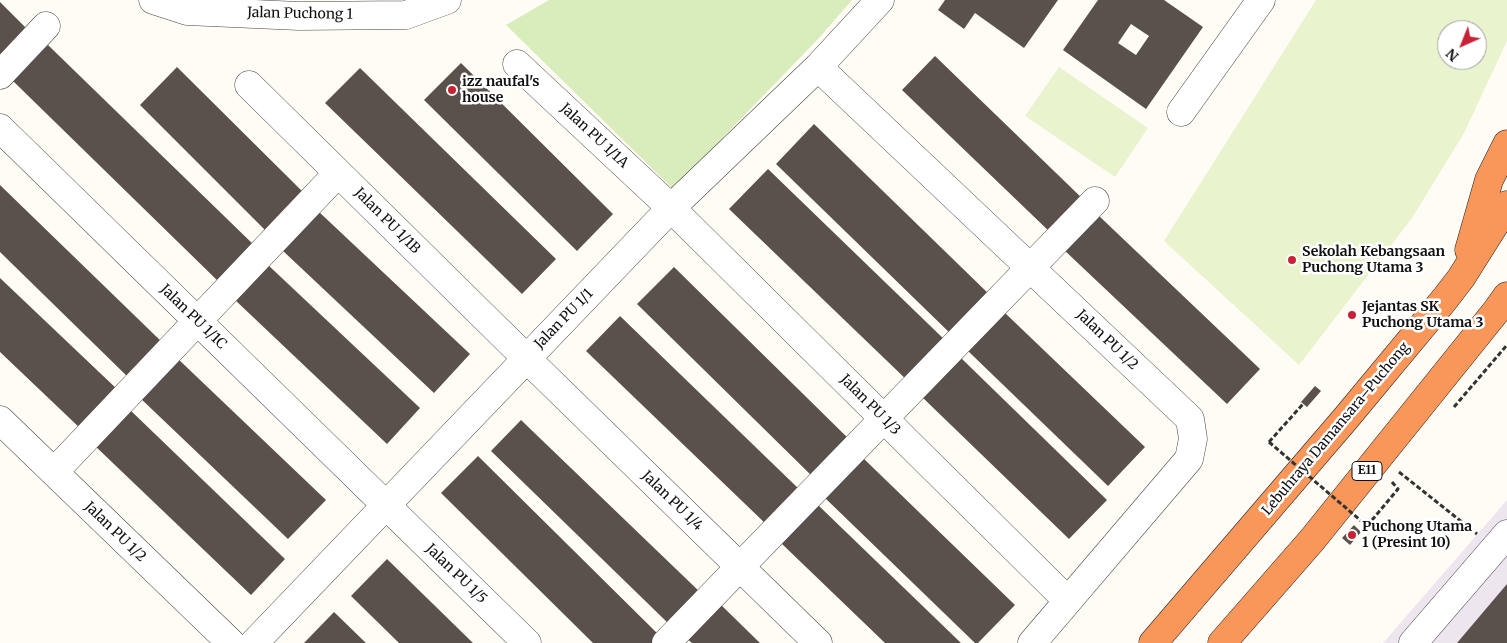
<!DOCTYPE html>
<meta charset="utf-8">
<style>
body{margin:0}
#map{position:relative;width:1507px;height:643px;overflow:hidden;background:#fffcf5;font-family:Merriweather,serif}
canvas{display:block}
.north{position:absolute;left:1437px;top:20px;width:50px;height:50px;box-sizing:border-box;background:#fff;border:1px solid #a0a0a0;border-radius:50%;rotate:224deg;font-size:14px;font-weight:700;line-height:20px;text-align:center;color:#111}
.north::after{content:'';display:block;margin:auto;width:18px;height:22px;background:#c82236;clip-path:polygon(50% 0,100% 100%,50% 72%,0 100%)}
</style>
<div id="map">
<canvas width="1507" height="643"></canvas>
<div class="north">N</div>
</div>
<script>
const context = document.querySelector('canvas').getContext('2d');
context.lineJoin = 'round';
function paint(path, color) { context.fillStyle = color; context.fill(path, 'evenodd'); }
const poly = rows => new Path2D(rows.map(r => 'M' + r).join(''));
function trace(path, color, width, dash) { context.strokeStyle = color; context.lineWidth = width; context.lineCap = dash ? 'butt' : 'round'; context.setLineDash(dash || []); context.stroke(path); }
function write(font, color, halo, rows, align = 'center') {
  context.font = font + ' Merriweather,serif'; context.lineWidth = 5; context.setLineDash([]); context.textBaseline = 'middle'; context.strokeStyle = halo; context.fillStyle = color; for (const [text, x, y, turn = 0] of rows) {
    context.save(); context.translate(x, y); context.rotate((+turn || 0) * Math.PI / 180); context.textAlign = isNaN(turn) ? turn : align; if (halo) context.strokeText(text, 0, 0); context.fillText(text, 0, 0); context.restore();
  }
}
paint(poly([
 [1507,500,1507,643,1383,643]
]), '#ede6ef');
paint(poly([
 [549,0,852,0,819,38,673,189,506,25]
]), '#d8ecbc');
paint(poly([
 [1316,0,1507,0,1507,41,1464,133,1412,218,1299,365,1164,241],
 [1447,30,1477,30,1477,60,1447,60],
 [1059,67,1148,128,1115,177,1025,116]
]), '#e9f3ce');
paint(poly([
 [945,0,1058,0,1024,48,975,13,964,29,938,10],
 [1098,0,1164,0,1203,27,1146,109,1063,50],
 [1131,24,1149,36,1136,55,1118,43],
 [0,2,32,34,0,67],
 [48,45,257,248,222,285,13,81],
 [935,56,1085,201,1053,235,902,90],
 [461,63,613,214,577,251,424,100],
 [177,67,308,197,270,235,140,105],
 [360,68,556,259,522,294,325,103],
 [814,124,993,298,954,337,776,164],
 [768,169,949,344,911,384,729,209],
 [0,185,166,346,132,381,0,252],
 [318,211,470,354,434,393,282,250],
 [1097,214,1260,369,1227,404,1063,249],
 [267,264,420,408,387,444,234,299],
 [674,267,854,444,817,481,637,304],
 [0,278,119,391,82,430,0,352],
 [1004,312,1145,447,1108,486,967,350],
 [620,316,801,491,768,526,586,351],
 [176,357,326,500,288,539,138,396],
 [960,357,1107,500,1069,539,922,397],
 [1315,386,1321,391,1307,407,1301,402],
 [128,408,285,559,251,595,93,444],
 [521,420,702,594,671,626,491,451],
 [478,456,662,638,657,643,593,643,441,493],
 [862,457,1015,605,978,643,975,643,824,497],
 [818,505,961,643,885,643,781,543],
 [1354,525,1361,532,1350,545,1342,538],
 [387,559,473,643,399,643,351,596],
 [1507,584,1507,643,1457,643],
 [718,602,760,643,692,643,685,637],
 [334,612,366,643,304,643]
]), '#5a514d');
const minor = poly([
 [153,0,187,11,299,16,406,15,447,0],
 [517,64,671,208,1068,601],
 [818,67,1190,419,1193,439,1189,459,1032,643],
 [0,75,46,26],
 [249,85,526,358,818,643],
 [1181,112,1261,0],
 [0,128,527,643],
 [0,420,231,643],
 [54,472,338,173],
 [254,643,671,208,818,67,880,0],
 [666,643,1095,201],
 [1413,643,1507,534]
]);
const highway = poly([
 [1469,250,1489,180,1507,144],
 [1153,643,1346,418,1444,300,1461,278,1507,205],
 [1222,643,1312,540,1497,310,1507,296]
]);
trace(minor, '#444', 29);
trace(highway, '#222', 29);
trace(poly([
 [1454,407,1507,345],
 [1269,442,1303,404],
 [1399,472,1477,534],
 [1367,526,1398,489,1391,481]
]), '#333', 3, [5, 2.5]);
trace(minor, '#fff', 28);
trace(highway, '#f99659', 28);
trace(poly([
 [1269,442,1367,526]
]), '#333', 3, [5, 2.5]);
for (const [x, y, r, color] of [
 [452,90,5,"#c82236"],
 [1292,260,5,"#c82236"],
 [1352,315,5,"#c82236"],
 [1352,535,5,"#c82236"]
]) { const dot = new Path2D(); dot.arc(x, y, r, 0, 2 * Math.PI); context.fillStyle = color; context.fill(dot); trace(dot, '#fff', 2); }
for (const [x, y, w] of [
 [1367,471,30]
]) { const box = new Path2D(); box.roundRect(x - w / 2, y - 9.5, w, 19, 4); context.fillStyle = '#fff'; context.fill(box); trace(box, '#111', 1); }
write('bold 12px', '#111', null, [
 ["E11",1367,471]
]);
write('14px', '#111', '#fff', [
 ["Jalan Puchong 1",300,14,1],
 ["Jalan PU 1/1A",594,136,43],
 ["Jalan PU 1/1B",387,221,45],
 ["Jalan PU 1/1C",193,317,44],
 ["Jalan PU 1/1",564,319,-46],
 ["Jalan PU 1/2",1107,340,44],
 ["Jalan PU 1/3",870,405,45],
 ["Lebuhraya Damansara–Puchong",1336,429,-50],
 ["Jalan PU 1/4",672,501,44],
 ["Jalan PU 1/2",115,532,44],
 ["Jalan PU 1/5",456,574,44]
]);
write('bold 14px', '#111', '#fff', [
 ["izz naufal's",462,82],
 ["house",462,98],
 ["Sekolah Kebangsaan",1302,252],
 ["Puchong Utama 3",1302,268],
 ["Jejantas SK",1362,307],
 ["Puchong Utama 3",1362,323],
 ["Puchong Utama",1362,527],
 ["1 (Presint 10)",1362,543]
], 'left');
</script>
